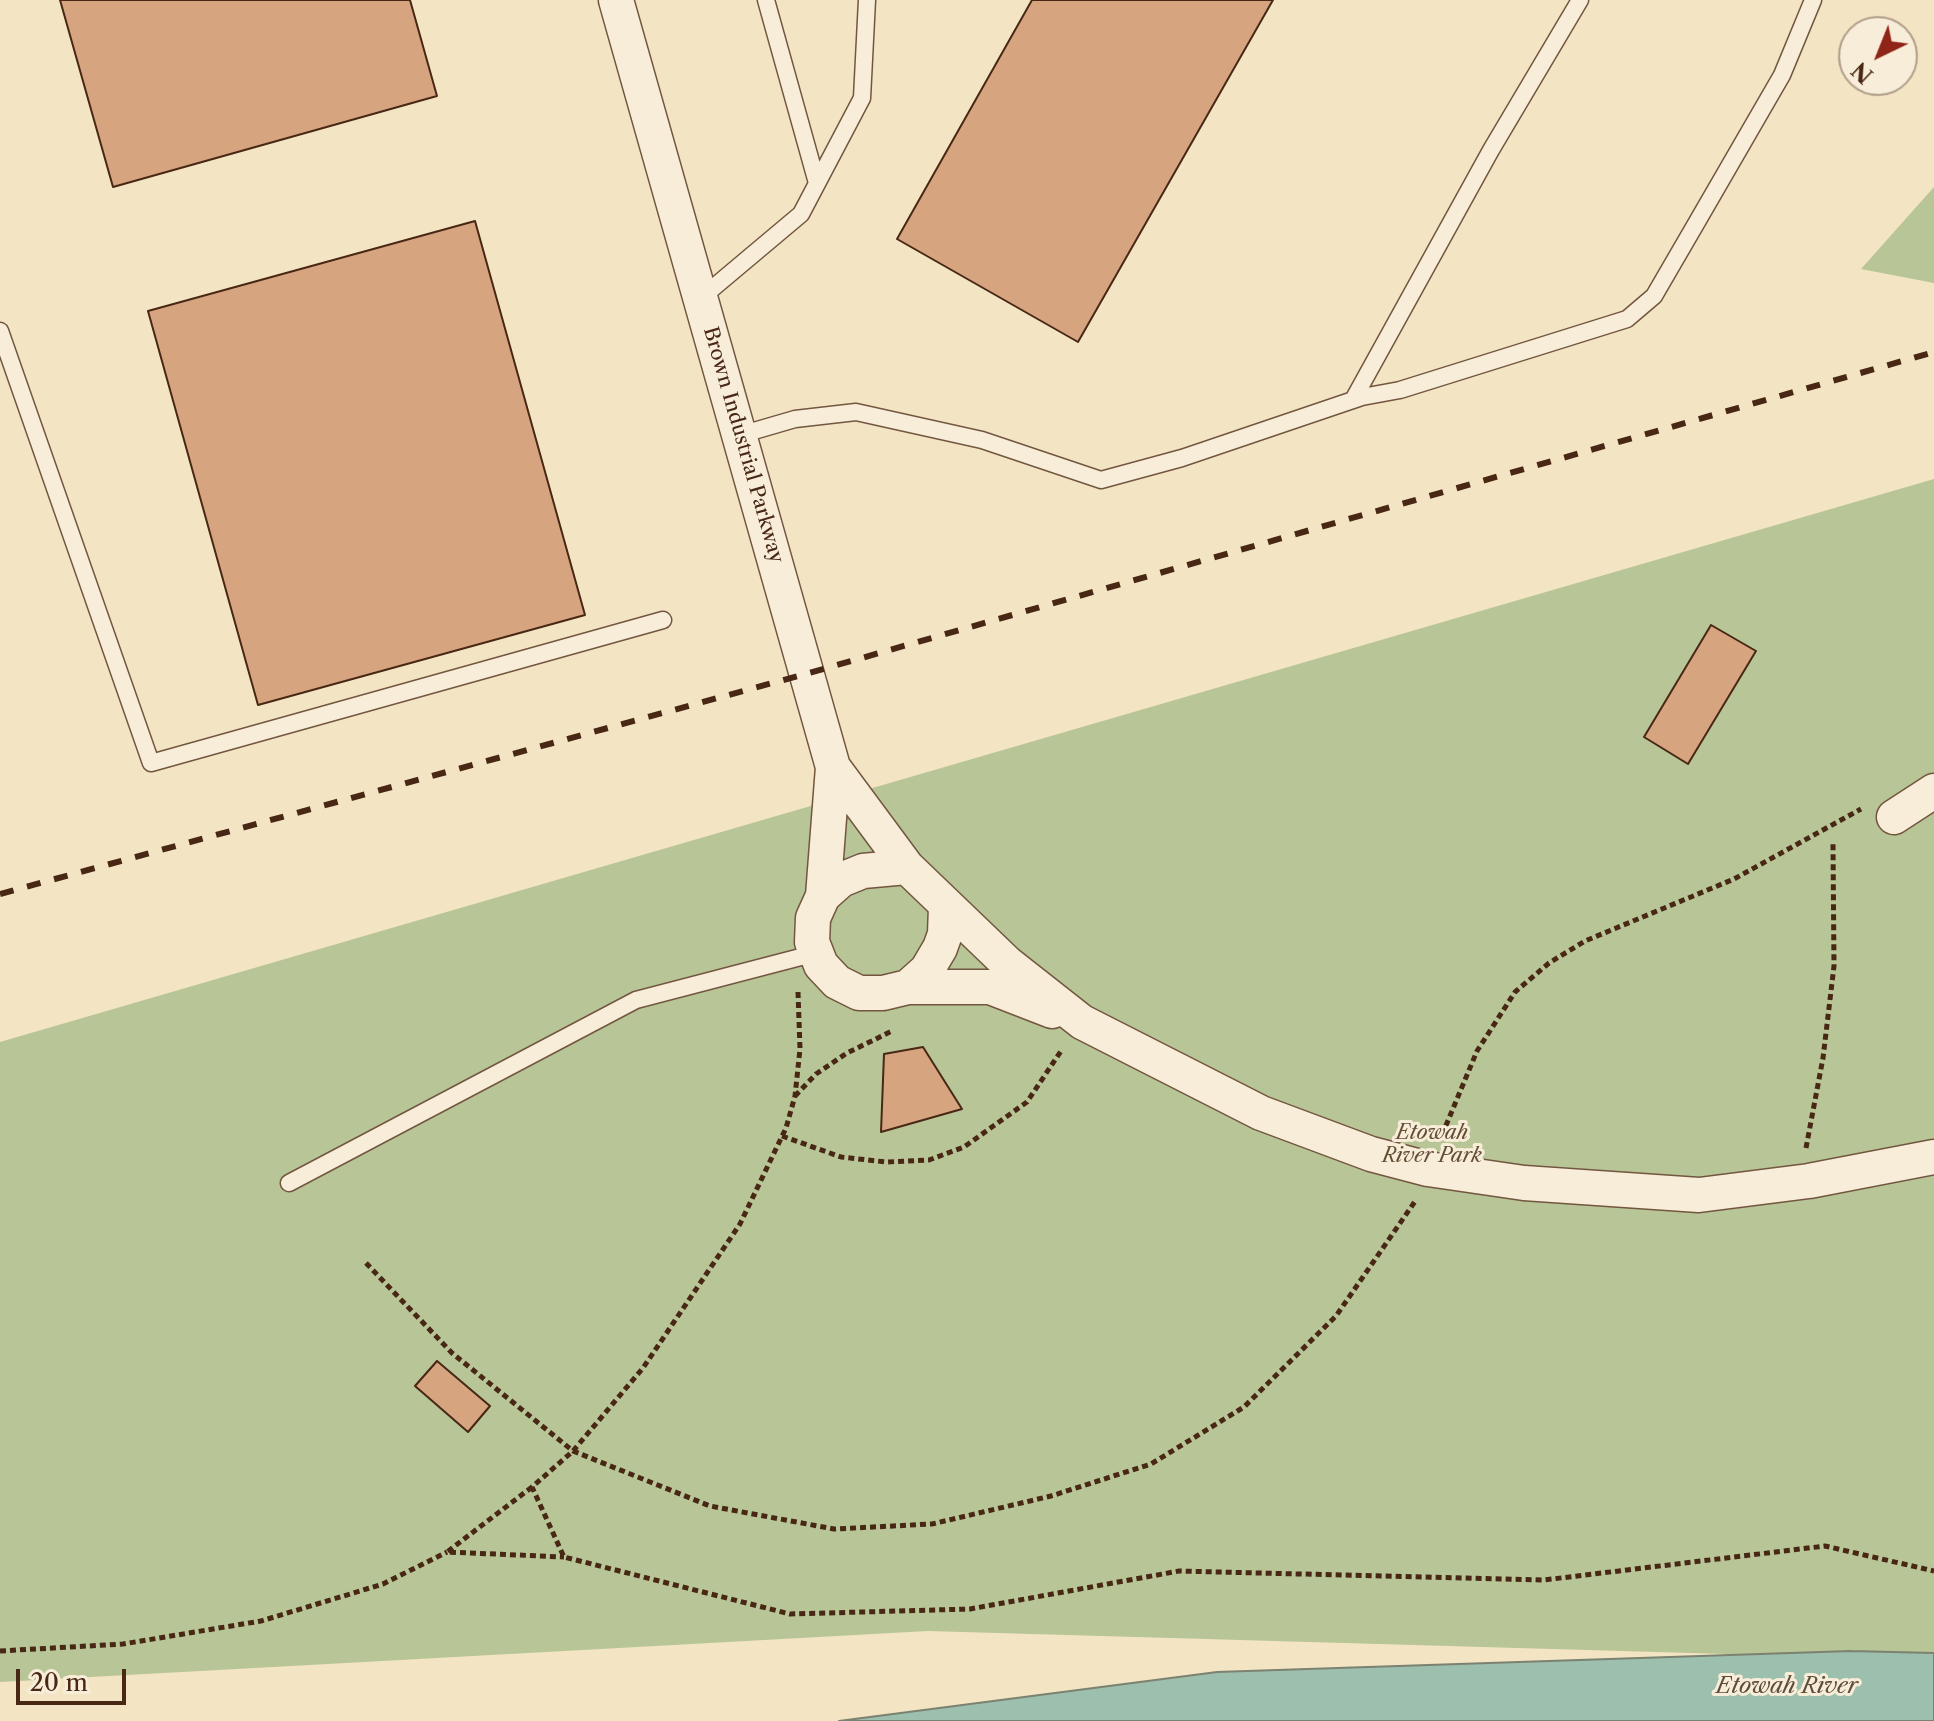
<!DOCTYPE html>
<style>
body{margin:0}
#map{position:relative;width:1934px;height:1721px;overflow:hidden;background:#f3e4c3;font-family:"Libre Caslon Text",serif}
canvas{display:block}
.north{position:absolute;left:1838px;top:16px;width:80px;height:80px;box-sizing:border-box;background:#f7edd8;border:2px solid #b19e8a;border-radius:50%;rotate:223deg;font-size:22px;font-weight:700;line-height:32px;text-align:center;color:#482715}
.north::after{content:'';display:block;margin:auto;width:28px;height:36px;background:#8f2418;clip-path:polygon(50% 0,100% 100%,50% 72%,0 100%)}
.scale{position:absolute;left:16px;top:1669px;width:110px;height:36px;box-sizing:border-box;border:4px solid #482715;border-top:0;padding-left:10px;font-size:24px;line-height:28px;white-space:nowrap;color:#482715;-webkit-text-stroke:6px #f7edd8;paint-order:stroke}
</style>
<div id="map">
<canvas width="1934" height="1721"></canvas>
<div class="north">N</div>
<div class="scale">20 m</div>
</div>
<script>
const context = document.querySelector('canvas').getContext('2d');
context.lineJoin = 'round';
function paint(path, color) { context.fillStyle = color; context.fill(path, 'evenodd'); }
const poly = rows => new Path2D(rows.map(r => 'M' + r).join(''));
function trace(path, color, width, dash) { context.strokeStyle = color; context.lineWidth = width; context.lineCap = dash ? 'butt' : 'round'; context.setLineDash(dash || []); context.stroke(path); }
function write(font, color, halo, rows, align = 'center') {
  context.font = font + ' "Libre Caslon Text",serif'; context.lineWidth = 6; context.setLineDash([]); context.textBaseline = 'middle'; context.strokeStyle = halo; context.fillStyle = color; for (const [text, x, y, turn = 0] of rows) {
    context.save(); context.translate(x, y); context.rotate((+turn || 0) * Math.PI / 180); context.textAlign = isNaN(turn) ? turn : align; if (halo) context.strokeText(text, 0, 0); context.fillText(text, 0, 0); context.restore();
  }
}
paint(poly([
 [1934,187,1934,283,1861,269],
 [1934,479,1934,1660,928,1631,0,1682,0,1042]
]), '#b8c596');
const water = poly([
 [1851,1651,1934,1653,1934,1721,839,1721,1217,1672,1851,1651]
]);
paint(water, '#9dbfad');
trace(water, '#7b8270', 2);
const building = poly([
 [60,0,410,0,437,96,113,187,60,0],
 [1032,0,1273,0,1078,342,897,239,1032,0],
 [475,221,585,615,258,705,148,311,475,221],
 [1711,625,1756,651,1688,764,1644,737,1711,625],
 [923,1047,962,1109,881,1132,884,1054,923,1047],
 [437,1361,490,1406,468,1432,415,1386,437,1361]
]);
paint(building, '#d6a47f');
trace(building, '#482715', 2);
const lane = poly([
 [766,0,817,183],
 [701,298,801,214,862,98,867,0],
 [0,331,151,763,663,620],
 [1353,400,1491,150,1580,0],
 [740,435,795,419,856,412,982,440,1101,480,1182,458,1362,397,1400,390,1627,319,1654,296,1697,222,1782,75,1813,0],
 [289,1183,636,1000,816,953]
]);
const street = poly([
 [616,0,833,767,823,896],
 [833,767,907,867,1007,963,1082,1022,1261,1113,1371,1154,1428,1169,1524,1183,1699,1195,1809,1181,1934,1157],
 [1894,817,1934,791],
 [907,867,863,871,841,880,823,896,813,918,812,942,821,965,837,982,859,993,883,993,908,987,927,970,940,948,945,934,946,907],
 [908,987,990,987,1052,1011]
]);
trace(lane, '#735640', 19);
trace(street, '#735640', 37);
trace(poly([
 [798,992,800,1049,795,1096,786,1128,740,1224,643,1368,573,1451,532,1487,564,1557,790,1614,970,1609,1179,1571,1544,1580,1825,1546,1934,1571],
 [795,1096,816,1074,847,1053,892,1031],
 [1442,1135,1477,1051,1515,992,1549,963,1585,941,1734,879,1861,809],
 [782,1136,841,1157,886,1162,929,1160,964,1147,1027,1102,1061,1051],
 [1806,1148,1823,1058,1834,966,1833,844],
 [366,1263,452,1353,573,1451,710,1506,834,1529,932,1524,1051,1496,1151,1464,1244,1407,1336,1316,1416,1200],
 [532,1487,447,1552,564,1557],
 [0,1651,123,1644,261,1621,383,1584,447,1552]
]), '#482715', 5, [6, 4]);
trace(lane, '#f7edd8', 16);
trace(street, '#f7edd8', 34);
trace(poly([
 [0,894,809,673,1934,352]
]), '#482715', 6, [14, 14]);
write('20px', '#482715', '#f7edd8', [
 ["Brown Industrial Parkway",743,445,74]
]);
write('italic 20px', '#644e35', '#f7edd8', [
 ["Etowah",1432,1133],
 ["River Park",1432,1156]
]);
write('italic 22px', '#5d4d3b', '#f7edd8', [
 ["Etowah River",1787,1687]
]);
</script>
